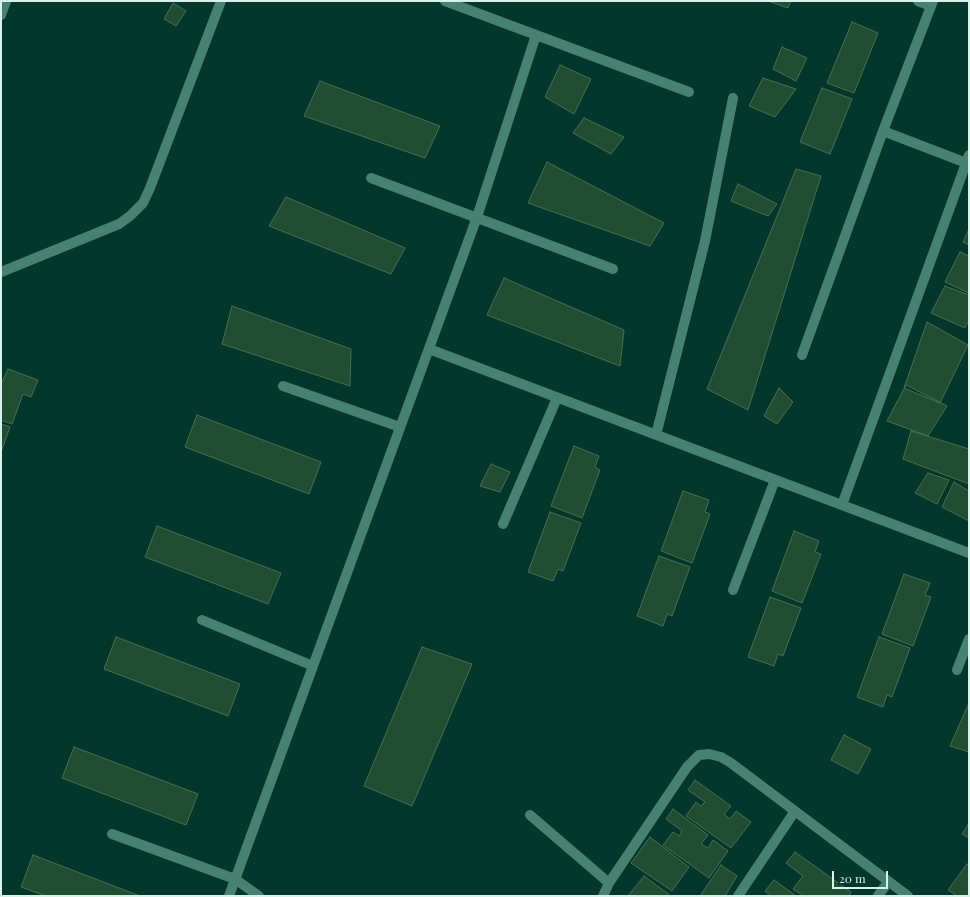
<!DOCTYPE html>
<style>
body{margin:0}
#map{position:relative;width:970px;height:897px;overflow:hidden;background:#03372c;font-family:"Playfair Display",serif}
canvas{display:block}
.frame{position:absolute;inset:0;border:2px solid #d5f3e9;pointer-events:none}
.scale{position:absolute;left:832px;top:871px;width:56px;height:18px;box-sizing:border-box;border:2px solid #d5f3e9;border-top:0;padding-left:5px;font-size:12px;line-height:14px;white-space:nowrap;color:#d5f3e9;-webkit-text-stroke:3px #03372c;paint-order:stroke}
</style>
<div id="map">
<canvas width="970" height="897"></canvas>
<div class="frame"></div>
<div class="scale">20 m</div>
</div>
<script>
const context = document.querySelector('canvas').getContext('2d');
context.lineJoin = 'round';
function paint(path, color) { context.fillStyle = color; context.fill(path, 'evenodd'); }
const poly = rows => new Path2D(rows.map(r => 'M' + r).join(''));
function trace(path, color, width, dash) { context.strokeStyle = color; context.lineWidth = width; context.lineCap = dash ? 'butt' : 'round'; context.setLineDash(dash || []); context.stroke(path); }
const building = poly([
 [768,1,791,1,788,8,768,1],
 [173,3,186,11,176,26,164,19,173,3],
 [852,22,878,33,854,93,827,83,852,22],
 [782,47,807,58,796,81,773,69,782,47],
 [560,65,591,79,574,114,545,97,560,65],
 [763,78,796,89,775,117,749,106,763,78],
 [320,81,440,126,425,158,304,116,320,81],
 [822,88,852,99,830,154,800,142,822,88],
 [584,118,624,137,611,154,573,133,584,118],
 [547,162,664,223,650,246,528,203,547,162],
 [796,169,821,176,748,410,707,389,796,169],
 [738,184,777,204,768,216,731,201,738,184],
 [286,197,405,248,391,274,269,226,286,197],
 [969,229,969,245,963,242,969,229],
 [960,252,969,256,969,293,945,282,960,252],
 [504,278,624,330,620,366,487,315,504,278],
 [945,286,969,295,969,320,965,328,931,313,945,286],
 [232,306,351,349,350,386,222,344,232,306],
 [927,322,968,345,940,403,904,388,927,322],
 [8,369,38,380,31,397,23,394,12,424,1,420,1,384,8,369],
 [906,385,947,406,928,436,887,421,906,385],
 [779,388,793,402,777,424,764,416,779,388],
 [197,415,321,462,309,494,185,447,197,415],
 [1,424,10,427,1,452,1,424],
 [911,431,969,449,969,484,903,459,911,431],
 [574,446,599,456,595,467,600,470,582,518,551,506,574,446],
 [491,464,510,472,500,492,480,486,491,464],
 [928,473,949,480,937,504,915,493,928,473],
 [954,482,969,491,969,521,942,507,954,482],
 [683,491,709,500,705,512,710,514,692,563,661,551,683,491],
 [550,512,581,523,563,571,558,569,553,581,528,572,550,512],
 [157,526,281,573,268,604,145,557,157,526],
 [794,531,819,541,815,552,821,554,802,603,772,591,794,531],
 [659,556,690,567,672,616,667,614,663,626,637,616,659,556],
 [904,574,930,583,925,595,931,597,913,646,882,634,904,574],
 [770,597,801,608,783,656,778,654,774,666,748,657,770,597],
 [116,637,240,684,228,716,104,669,116,637],
 [879,637,910,648,892,697,887,695,883,707,857,697,879,637],
 [422,647,472,664,412,806,364,786,422,647],
 [969,703,969,752,950,746,969,703],
 [844,735,871,749,858,774,831,760,844,735],
 [74,747,198,794,186,825,62,778,74,747],
 [695,780,731,806,724,814,730,819,736,811,751,822,731,848,686,816,696,802,701,806,705,802,688,790,695,780],
 [673,809,708,835,701,844,708,848,713,840,728,851,709,878,663,845,673,832,679,836,682,831,666,819,673,809],
 [969,823,969,838,962,834,969,823],
 [650,837,689,867,672,891,631,863,650,837],
 [795,852,851,892,849,896,804,896,793,889,803,876,786,863,795,852],
 [33,855,140,896,46,896,21,887,33,855],
 [967,864,969,866,969,896,957,896,948,890,967,864],
 [721,865,737,876,725,896,700,896,721,865],
 [644,876,671,896,628,896,644,876],
 [774,880,796,896,771,896,765,891,774,880]
]);
paint(building, '#214e32');
trace(building, '#447153', 1);
trace(poly([
 [445,1,689,92],
 [918,1,931,6],
 [1,15,6,1],
 [883,131,969,164],
 [371,178,613,269],
 [1,272,119,224,130,216,143,203,150,188,221,1],
 [429,349,969,553],
 [802,355,883,131,933,1],
 [283,386,400,427],
 [656,435,705,241,733,98],
 [842,505,969,155],
 [503,524,557,398],
 [733,590,775,480],
 [202,620,313,666],
 [957,670,969,639],
 [530,815,609,883],
 [112,834,235,879,259,896],
 [229,896,477,217,536,35],
 [603,896,609,883,687,767,699,755,709,754,721,757,731,763,908,896],
 [738,896,795,811],
 [878,896,888,882]
]), '#478171', 10);
</script>
